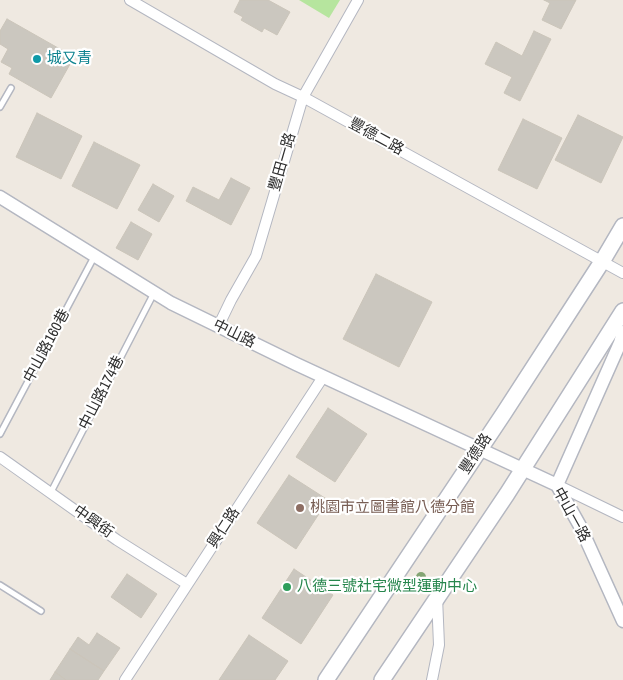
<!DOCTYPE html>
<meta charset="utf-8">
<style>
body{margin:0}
canvas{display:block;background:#efe9e1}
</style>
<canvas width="623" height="680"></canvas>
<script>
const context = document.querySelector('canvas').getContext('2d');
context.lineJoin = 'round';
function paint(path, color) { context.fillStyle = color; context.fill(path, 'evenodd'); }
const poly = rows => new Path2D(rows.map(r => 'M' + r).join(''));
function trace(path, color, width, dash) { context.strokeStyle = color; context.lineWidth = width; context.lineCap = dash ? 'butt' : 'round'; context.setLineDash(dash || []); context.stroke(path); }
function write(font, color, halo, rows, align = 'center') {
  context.font = font + ' "Archivo Narrow","Noto Sans TC",sans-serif'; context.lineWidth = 4.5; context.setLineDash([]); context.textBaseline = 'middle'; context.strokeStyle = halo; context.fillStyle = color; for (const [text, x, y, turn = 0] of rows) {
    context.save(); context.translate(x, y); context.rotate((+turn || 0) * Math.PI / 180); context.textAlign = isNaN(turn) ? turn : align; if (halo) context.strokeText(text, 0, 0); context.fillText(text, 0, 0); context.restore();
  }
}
paint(poly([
 [299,0,340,0,329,18]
]), '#b6e59e');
const building = poly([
 [240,0,268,0,290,12,277,35,264,28,262,32,241,20,243,17,234,12,240,0],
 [544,0,576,0,561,29,542,20,550,3,544,0],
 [7,19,74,57,51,98,9,74,12,68,1,62,8,49,0,44,0,31,7,19],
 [534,31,551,39,520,101,504,93,512,77,485,64,496,42,522,56,534,31],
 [37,113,82,136,61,179,16,157,37,113],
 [578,115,623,137,601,183,555,160,578,115],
 [523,119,562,138,537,189,498,170,523,119],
 [94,142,140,165,117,209,72,186,94,142],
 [231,178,250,188,231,225,186,201,193,187,219,200,231,178],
 [153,184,174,196,159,222,138,210,153,184],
 [131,222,152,234,138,260,116,248,131,222],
 [376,274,432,302,399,367,343,339,376,274],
 [328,408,367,434,335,482,296,457,328,408],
 [289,475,328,500,296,549,257,523,289,475],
 [294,569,333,595,301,644,262,618,294,569],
 [127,574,157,594,141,618,111,597,127,574],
 [97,633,120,648,104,671,70,649,78,637,89,645,97,633],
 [249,635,288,661,275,680,219,680,249,635],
 [70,649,104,671,98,680,66,680,55,672,70,649],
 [55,672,66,680,50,680,55,672]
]);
paint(building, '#cbc7bf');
trace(building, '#cbc5ba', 1);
const service = poly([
 [0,107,11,88],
 [0,434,94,257],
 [51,492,154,293],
 [0,585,41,611]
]);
const minor = poly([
 [130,0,275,84,303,97,623,273],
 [218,327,231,300,256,256,303,97,358,0],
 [0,457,117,540,187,584],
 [557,485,623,517],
 [125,680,323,377],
 [432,680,439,645,437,597]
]);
const tertiary = poly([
 [0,197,171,303,296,364,557,485,580,526,623,621],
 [557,485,620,343,623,332]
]);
const secondary = poly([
 [326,680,504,413,603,260,623,226],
 [382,680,507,494,623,311]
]);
trace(service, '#b4b7c1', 8);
trace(minor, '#b4b7c1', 12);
trace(tertiary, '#b4b7c1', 15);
trace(secondary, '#b4b7c1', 18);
trace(service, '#fff', 5);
trace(minor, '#fff', 10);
trace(tertiary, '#fff', 12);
trace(secondary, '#fff', 15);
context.fillStyle = '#84a574';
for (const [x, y] of [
 [421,577]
]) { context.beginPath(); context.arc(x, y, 5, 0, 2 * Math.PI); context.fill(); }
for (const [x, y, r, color] of [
 [37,59,5,"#0f9aa8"],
 [300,508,5,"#8d6e63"],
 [287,587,5,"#2e9e5b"]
]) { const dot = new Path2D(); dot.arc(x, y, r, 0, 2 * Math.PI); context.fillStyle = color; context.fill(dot); trace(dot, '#fff', 2); }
write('15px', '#0d838f', '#fff', [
 ["城又青",47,59]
], 'left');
write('15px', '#2e2e2e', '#fff', [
 ["豐德二路",376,137,29],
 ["豐田一路",283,162,-74],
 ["中山路",234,334,26],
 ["中山路160巷",47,346,-62],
 ["中山路174巷",102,393,-63],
 ["豐德路",476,454,-57],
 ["中山一路",571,515,61],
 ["中興街",93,522,35],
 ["興仁路",224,528,-57]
]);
write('15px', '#785e54', '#fff', [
 ["桃園市立圖書館八德分館",310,508]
], 'left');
write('15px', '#27864d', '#fff', [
 ["八德三號社宅微型運動中心",297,587]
], 'left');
</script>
